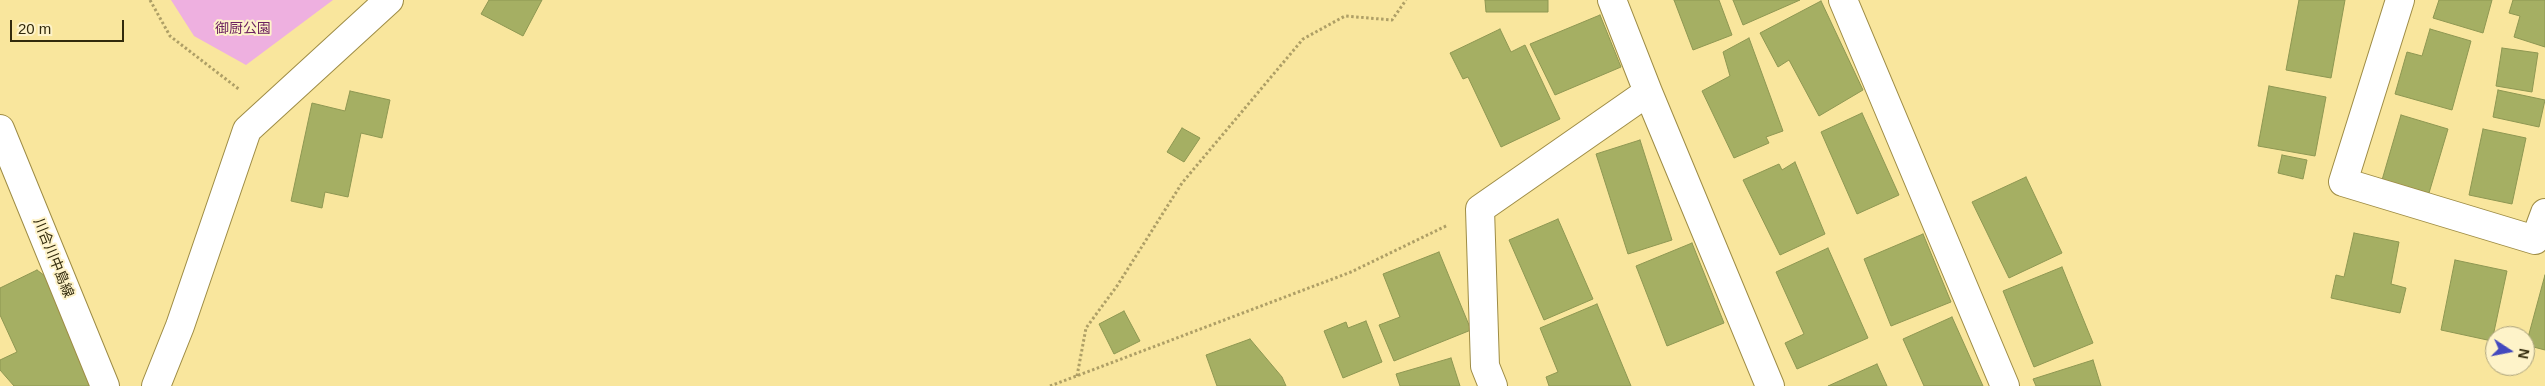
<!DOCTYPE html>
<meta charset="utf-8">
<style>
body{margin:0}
#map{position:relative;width:2545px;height:386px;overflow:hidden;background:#f9e69d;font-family:Arial,sans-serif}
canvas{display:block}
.north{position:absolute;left:2485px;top:326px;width:50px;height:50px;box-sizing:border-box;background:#fef3c9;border:1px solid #aca37d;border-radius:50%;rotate:101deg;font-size:14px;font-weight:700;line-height:20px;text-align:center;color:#322a0c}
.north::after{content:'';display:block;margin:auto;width:18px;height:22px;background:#4449be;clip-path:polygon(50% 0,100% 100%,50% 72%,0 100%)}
.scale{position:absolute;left:10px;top:20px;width:114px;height:22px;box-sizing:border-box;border:2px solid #322a0c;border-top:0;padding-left:6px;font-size:15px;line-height:18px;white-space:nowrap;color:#322a0c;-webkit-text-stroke:4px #fef3c9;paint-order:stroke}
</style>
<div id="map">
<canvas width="2545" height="386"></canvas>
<div class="north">N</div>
<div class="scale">20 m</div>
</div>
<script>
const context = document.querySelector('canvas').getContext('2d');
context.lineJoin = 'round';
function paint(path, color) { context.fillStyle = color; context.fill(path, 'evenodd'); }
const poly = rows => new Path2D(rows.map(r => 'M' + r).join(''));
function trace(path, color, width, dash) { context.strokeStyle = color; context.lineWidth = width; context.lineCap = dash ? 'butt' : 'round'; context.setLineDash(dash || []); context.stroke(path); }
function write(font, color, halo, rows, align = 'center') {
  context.font = font + ' Arial,"Noto Sans JP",sans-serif'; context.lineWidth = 4; context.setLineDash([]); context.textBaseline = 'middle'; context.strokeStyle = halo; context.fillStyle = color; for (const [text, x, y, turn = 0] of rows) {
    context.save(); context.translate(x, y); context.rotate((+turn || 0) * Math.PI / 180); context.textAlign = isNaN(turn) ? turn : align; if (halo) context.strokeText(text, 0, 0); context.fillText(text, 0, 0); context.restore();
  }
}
paint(poly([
 [171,0,333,0,246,65,194,36]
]), '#eeb0e0');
const building = poly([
 [489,0,542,0,523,36,481,14,489,0],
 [1485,0,1548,0,1548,12,1486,12,1485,0],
 [1674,0,1719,0,1732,35,1693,50,1674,0],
 [1733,0,1800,0,1743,25,1733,0],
 [2299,0,2345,0,2331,78,2286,70,2299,0],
 [2439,0,2492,0,2483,33,2433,18,2439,0],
 [2513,0,2545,0,2545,47,2514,37,2520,16,2509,13,2513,0],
 [1821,1,1863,90,1819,116,1789,60,1778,67,1760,33,1821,1],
 [1600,15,1621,67,1555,95,1530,44,1600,15],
 [1500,29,1511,52,1525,45,1560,119,1501,147,1468,77,1463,79,1450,53,1500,29],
 [2430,29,2471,41,2452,110,2395,94,2407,52,2422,56,2430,29],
 [1749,38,1783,131,1766,137,1769,143,1734,158,1702,91,1730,76,1723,52,1749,38],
 [2502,48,2538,53,2532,92,2496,86,2502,48],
 [2269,86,2326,97,2315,156,2258,146,2269,86],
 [2498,90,2545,100,2539,127,2493,117,2498,90],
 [350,91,390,100,382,138,361,133,348,197,325,192,322,208,291,201,312,103,345,111,350,91],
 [1862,113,1899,195,1857,214,1821,132,1862,113],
 [2401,115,2448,129,2429,193,2382,180,2401,115],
 [1182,128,1200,138,1184,162,1167,152,1182,128],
 [2483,129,2526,138,2512,204,2469,195,2483,129],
 [1640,140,1672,240,1628,254,1596,154,1640,140],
 [2282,155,2307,160,2303,179,2278,173,2282,155],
 [1795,162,1825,234,1780,255,1743,180,1779,164,1782,170,1795,162],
 [2026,177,2062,253,2009,278,1972,202,2026,177],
 [1558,219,1593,299,1544,320,1509,240,1558,219],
 [2354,233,2399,242,2391,284,2406,288,2400,313,2331,298,2336,275,2344,277,2354,233],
 [1923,234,1951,302,1891,326,1864,259,1923,234],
 [1692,243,1724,323,1667,346,1636,266,1692,243],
 [1828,248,1868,338,1797,369,1785,343,1804,334,1776,272,1828,248],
 [1439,252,1471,330,1394,361,1379,325,1400,317,1383,274,1439,252],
 [2455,260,2507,271,2492,341,2441,330,2455,260],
 [2062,267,2093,343,2034,367,2003,291,2062,267],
 [37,270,45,276,92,386,14,386,0,370,0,360,17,352,0,315,0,288,37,270],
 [2545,275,2545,350,2526,345,2545,275],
 [1597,304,1631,386,1549,386,1546,377,1558,372,1540,328,1597,304],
 [1124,311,1140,341,1114,354,1099,324,1124,311],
 [1952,317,1983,386,1924,386,1903,339,1952,317],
 [1366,321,1382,362,1343,378,1324,331,1346,322,1348,328,1366,321],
 [1250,339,1282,377,1286,386,1217,386,1206,355,1250,339],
 [1451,358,1460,386,1400,386,1396,374,1451,358],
 [2093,360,2101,386,2036,386,2033,379,2093,360],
 [1877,364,1887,386,1828,386,1877,364]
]);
paint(building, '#a5af63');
trace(building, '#8e9752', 1);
const street = poly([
 [1612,0,1648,92,1770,386],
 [1843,0,2005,386],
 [2400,0,2343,182,2535,240,2545,213],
 [156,386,180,326,247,130,389,0],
 [1493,386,1485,366,1480,209,1648,92]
]);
const secondary = poly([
 [0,129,105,386]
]);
trace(street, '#9e8c45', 30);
trace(secondary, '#9e8c45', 30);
trace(poly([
 [150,0,170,36,240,90],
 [1077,376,1086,328,1117,286,1182,183,1303,39,1345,16,1392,20,1406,0],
 [1050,386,1351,272,1448,225]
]), '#ae9f66', 3, [2.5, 2.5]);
trace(street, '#fff', 28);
trace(secondary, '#fff', 28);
write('14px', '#6d2260', '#fef3c9', [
 ["御厨公園",243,29]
]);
write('14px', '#322a0c', '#fef3c9', [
 ["川合川中島線",53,258,68]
]);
</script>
